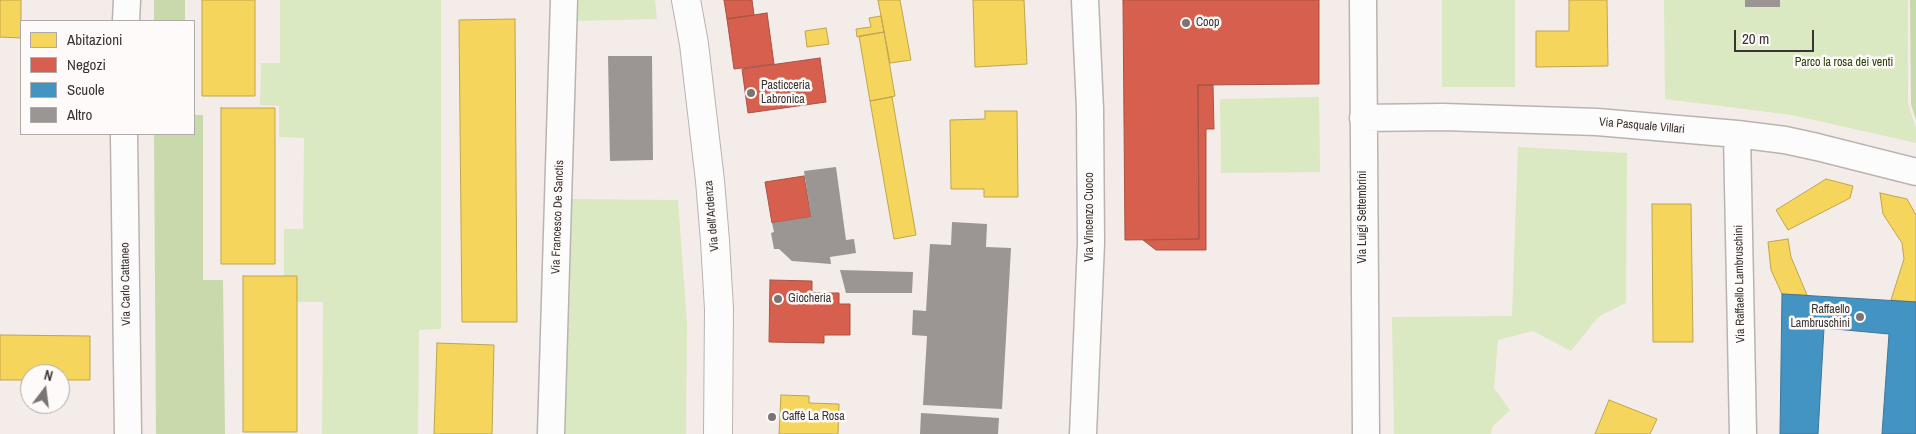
<!DOCTYPE html>
<meta charset="utf-8">
<style>
body{margin:0}
#map{position:relative;width:1916px;height:434px;overflow:hidden;background:#f4ece8;font-family:"Archivo Narrow",sans-serif}
canvas{display:block}
.legend{position:absolute;left:20px;top:20px;width:175px;height:115px;box-sizing:border-box;background:#fdfaf9;border:1px solid #afaba9;margin:0;padding:6px 9px;list-style:none;font-size:15px;color:#3a3432}
.legend li{display:flex;align-items:center;gap:10px;height:25px}
.legend b{width:25px;border:1px solid #afaba9}
.north{position:absolute;left:20px;top:364px;width:50px;height:50px;box-sizing:border-box;background:#fdfaf9;border:1px solid #afaba9;border-radius:50%;rotate:15deg;font-size:14px;font-weight:700;line-height:20px;text-align:center;color:#3a3432}
.north::after{content:'';display:block;margin:auto;width:18px;height:22px;background:#7b7472;clip-path:polygon(50% 0,100% 100%,50% 72%,0 100%)}
.scale{position:absolute;left:1734px;top:30px;width:80px;height:22px;box-sizing:border-box;border:2px solid #3a3432;border-top:0;padding-left:6px;font-size:15px;line-height:18px;white-space:nowrap;color:#3a3432;-webkit-text-stroke:4px #fdfaf9;paint-order:stroke}
</style>
<div id="map">
<canvas width="1916" height="434"></canvas>
<ul class="legend">
<li><b style="height:14px;background:#f6d55c"></b>Abitazioni</li>
<li><b style="height:14px;background:#d6604d"></b>Negozi</li>
<li><b style="height:14px;background:#4393c3"></b>Scuole</li>
<li><b style="height:14px;background:#9b9693"></b>Altro</li>
</ul>
<div class="north">N</div>
<div class="scale">20 m</div>
</div>
<script>
const context = document.querySelector('canvas').getContext('2d');
context.lineJoin = 'round';
function paint(path, color) { context.fillStyle = color; context.fill(path, 'evenodd'); }
const poly = rows => new Path2D(rows.map(r => 'M' + r).join(''));
function trace(path, color, width, dash) { context.strokeStyle = color; context.lineWidth = width; context.lineCap = dash ? 'butt' : 'round'; context.setLineDash(dash || []); context.stroke(path); }
function write(font, color, halo, rows, align = 'center') {
  context.font = font + ' "Archivo Narrow",sans-serif'; context.lineWidth = 5; context.setLineDash([]); context.textBaseline = 'middle'; context.strokeStyle = halo; context.fillStyle = color; for (const [text, x, y, turn = 0] of rows) {
    context.save(); context.translate(x, y); context.rotate((+turn || 0) * Math.PI / 180); context.textAlign = isNaN(turn) ? turn : align; if (halo) context.strokeText(text, 0, 0); context.fillText(text, 0, 0); context.restore();
  }
}
paint(poly([
 [280,0,441,0,441,329,419,330,418,434,322,434,323,302,284,302,284,229,303,229,304,138,279,137,279,106,260,105,261,63,280,63],
 [574,0,655,0,657,19,573,21],
 [1442,0,1515,0,1515,87,1442,87],
 [1664,0,1908,0,1908,104,1916,128,1916,143,1792,115,1665,99],
 [1319,97,1320,172,1221,173,1220,99],
 [1518,147,1627,153,1626,303,1598,317,1571,351,1533,331,1498,340,1494,388,1510,410,1492,427,1491,434,1394,434,1392,317,1512,316],
 [569,199,678,200,687,323,686,434,565,434]
]), '#dae9c2');
paint(poly([
 [154,0,185,0,185,21,154,21],
 [1910,0,1916,0,1916,120,1911,104],
 [194,115,203,115,203,280,223,280,225,434,156,434,154,134,194,134]
]), '#c8d9ac');
const homes = poly([
 [0,0,21,0,21,38,0,37,0,0],
 [202,0,255,0,255,96,202,96,202,0],
 [878,0,900,0,911,60,890,63,878,0],
 [973,0,1024,0,1027,64,975,67,973,0],
 [1569,0,1607,0,1608,66,1536,67,1536,31,1569,31,1569,0],
 [881,16,884,32,857,37,856,29,871,27,869,18,881,16],
 [515,19,517,322,462,322,459,20,515,19],
 [826,28,829,44,807,47,805,31,826,28],
 [884,32,895,96,870,101,859,36,884,32],
 [892,97,916,235,894,239,870,101,892,97],
 [221,108,275,108,275,264,221,264,221,108],
 [985,111,1017,111,1018,197,984,197,984,189,951,189,950,120,985,119,985,111],
 [1826,179,1853,186,1850,198,1788,230,1776,210,1826,179],
 [1880,193,1907,199,1916,215,1916,302,1891,300,1904,259,1902,243,1883,214,1880,193],
 [1652,204,1691,204,1693,342,1653,342,1652,204],
 [1788,239,1791,257,1807,295,1782,294,1771,270,1768,242,1788,239],
 [243,276,297,276,297,432,243,432,243,276],
 [0,335,90,336,90,380,60,380,60,374,30,374,30,380,0,380,0,335],
 [437,343,494,345,492,434,434,434,437,343],
 [781,395,809,396,809,403,839,404,838,434,779,434,781,395],
 [1609,400,1657,419,1650,434,1595,434,1609,400]
]);
paint(homes, '#f6d55c');
trace(homes, '#bea54f', 1);
const shops = poly([
 [724,0,752,0,754,15,727,19,724,0],
 [1123,0,1319,0,1319,84,1198,85,1199,239,1125,240,1123,0],
 [767,13,774,64,734,69,727,19,767,13],
 [820,58,826,102,748,113,742,69,820,58],
 [1198,85,1213,85,1214,129,1206,129,1206,250,1156,250,1143,240,1199,239,1198,85],
 [804,176,811,217,772,223,765,182,804,176],
 [770,280,812,281,812,293,839,293,839,304,850,304,850,335,824,335,824,343,769,342,770,280]
]);
paint(shops, '#d6604d');
trace(shops, '#a75345', 1);
const schools = poly([
 [1782,294,1916,302,1916,434,1882,434,1889,334,1824,328,1818,434,1780,434,1782,294]
]);
paint(schools, '#4393c3');
trace(schools, '#407698', 1);
paint(poly([
 [1745,0,1780,0,1780,7,1745,7],
 [608,56,652,56,653,160,610,161],
 [836,167,846,240,854,239,856,253,830,257,831,264,792,261,779,249,774,249,771,233,774,232,772,223,811,217,804,171],
 [952,222,987,224,986,247,1011,248,1002,409,923,405,927,336,912,335,913,310,926,311,930,244,951,245],
 [840,270,913,272,912,293,846,293],
 [921,413,999,418,998,434,920,434]
]), '#9b9693');
const minor = poly([
 [1363,0,1366,434],
 [126,21,127,0],
 [1363,118,1443,117,1597,122,1737,134,1785,140,1817,147,1916,172],
 [124,134,128,434],
 [1737,134,1743,434],
 [551,434,564,0],
 [1083,434,1091,243,1090,109,1085,0]
]);
const major = poly([
 [686,0,694,44,710,181,715,241,719,309,718,434]
]);
trace(minor, '#bab3b0', 29);
trace(major, '#bab3b0', 30);
trace(minor, '#fdfcfc', 26);
trace(major, '#fdfcfc', 28);
for (const [x, y, r, color] of [
 [1186,23,5,"#7b7472"],
 [751,93,5,"#7b7472"],
 [778,299,5,"#7b7472"],
 [1860,317,5,"#7b7472"],
 [772,417,5,"#7b7472"]
]) { const dot = new Path2D(); dot.arc(x, y, r, 0, 2 * Math.PI); context.fillStyle = color; context.fill(dot); trace(dot, '#fdfaf9', 2); }
write('12px', '#3a3432', '#fdfaf9', [
 ["Coop",1196,23],
 ["Pasticceria",761,86],
 ["Labronica",761,100],
 ["Giocheria",788,299],
 ["Raffaello",1850,310,"right"],
 ["Lambruschini",1850,324,"right"],
 ["Caffè La Rosa",782,417]
], 'left');
write('12px', '#2a4107', '#fdfaf9', [
 ["Parco la rosa dei venti",1844,63]
]);
write('12px', '#3a3432', '#fdfaf9', [
 ["Via Pasquale Villari",1642,126,5],
 ["Via dell'Ardenza",712,216,-95],
 ["Via Francesco De Sanctis",558,217,-88],
 ["Via Vincenzo Cuoco",1090,217,-90],
 ["Via Luigi Settembrini",1363,217,-90],
 ["Via Carlo Cattaneo",126,284,-91],
 ["Via Raffaello Lambruschini",1740,284,-91]
]);
</script>
